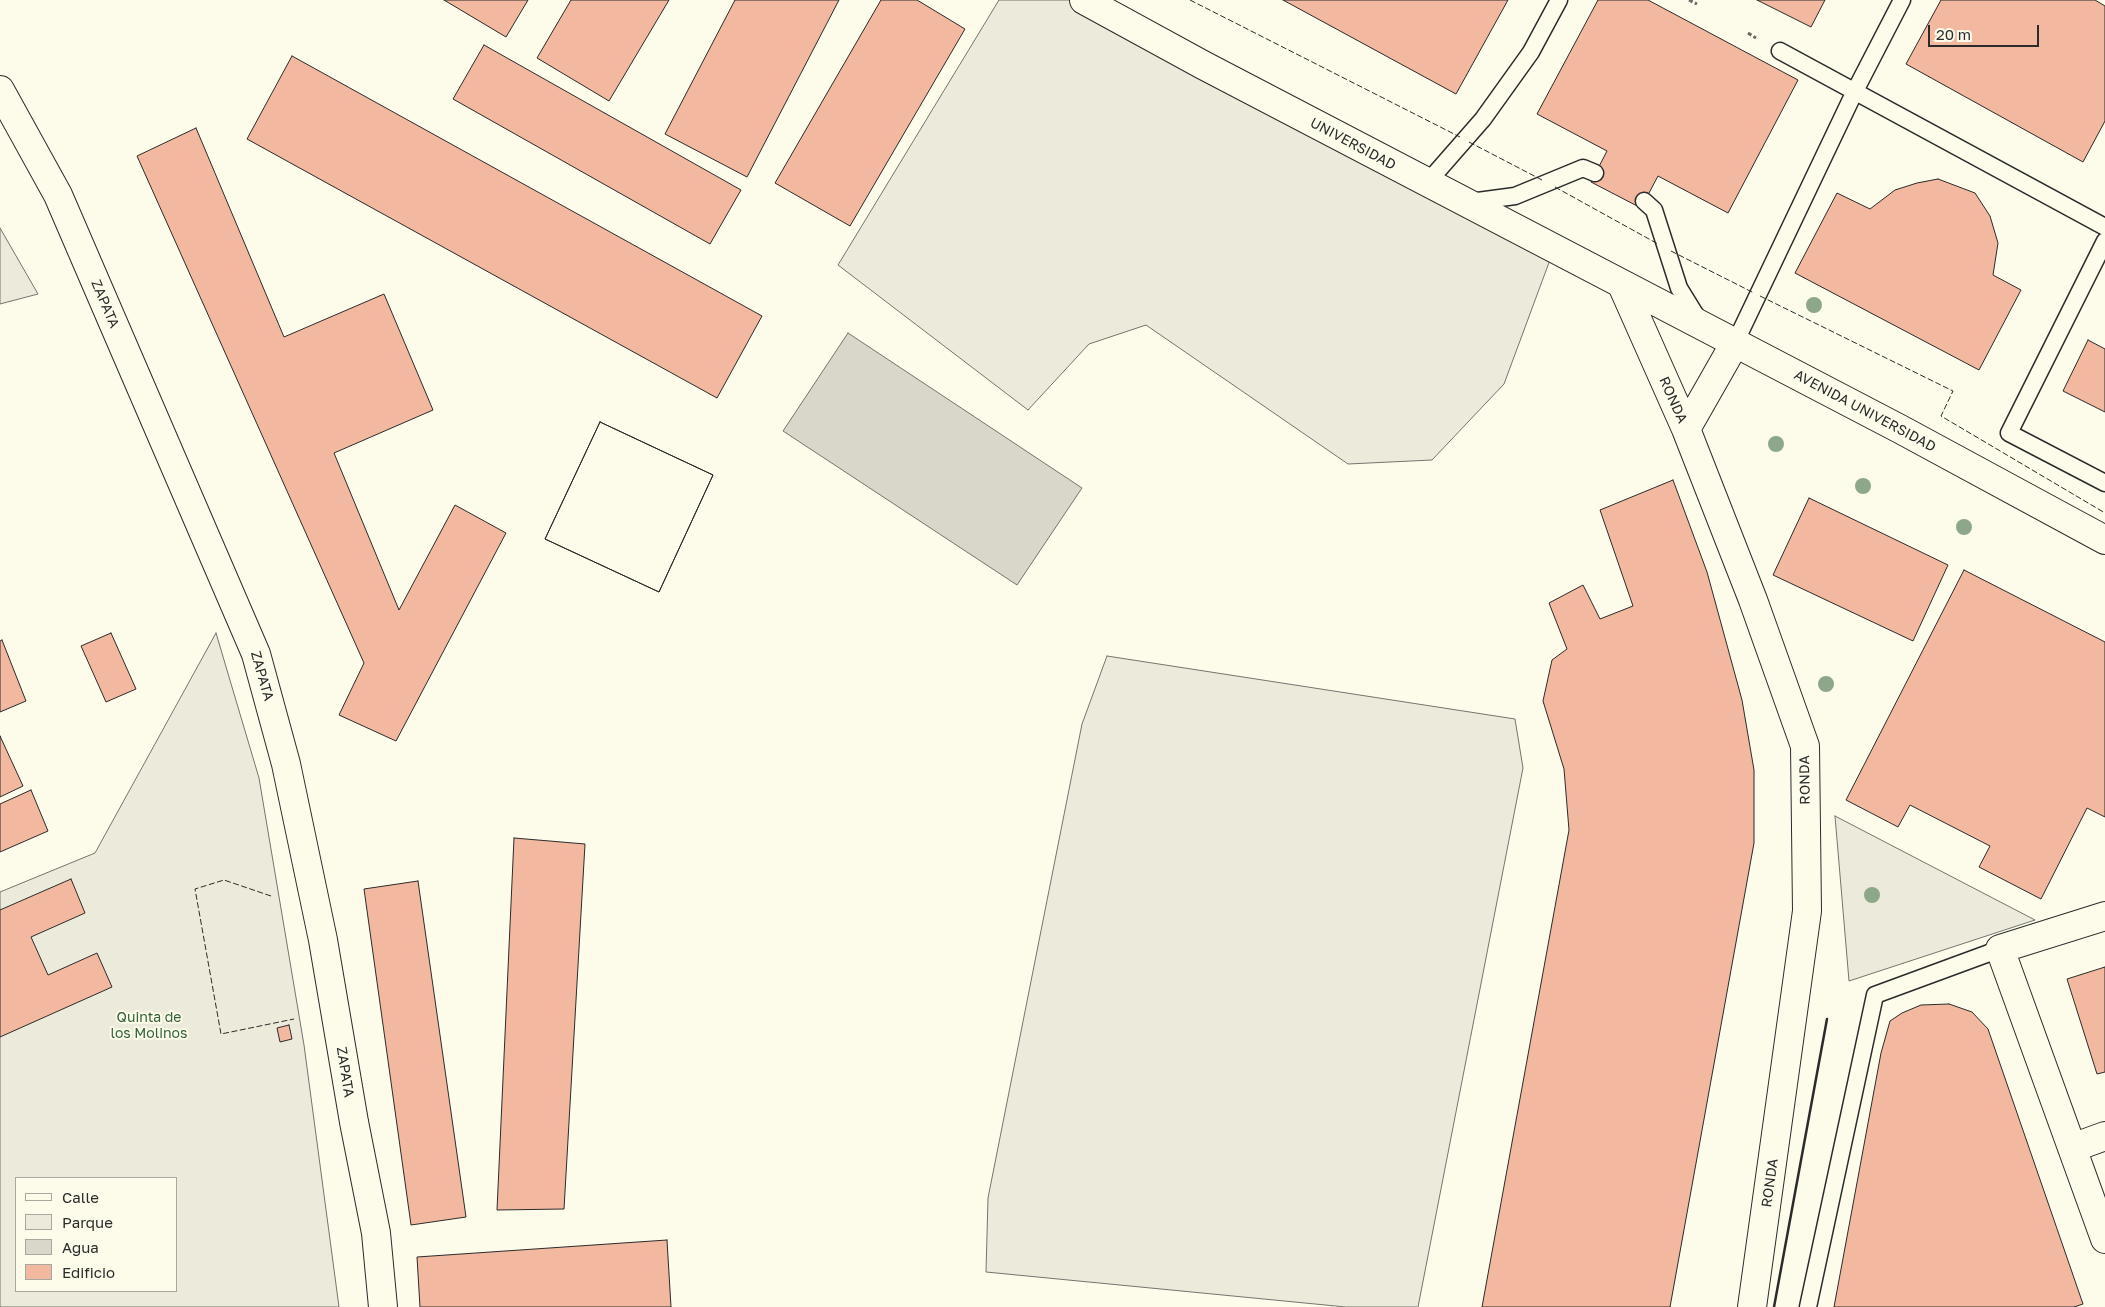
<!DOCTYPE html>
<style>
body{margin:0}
#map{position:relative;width:2105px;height:1307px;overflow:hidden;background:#fdfbea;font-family:"Golos Text",sans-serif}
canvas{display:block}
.legend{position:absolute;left:15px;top:1177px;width:162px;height:115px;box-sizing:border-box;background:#fdfbea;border:1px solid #a9a89e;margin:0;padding:6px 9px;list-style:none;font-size:15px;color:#2b2b2b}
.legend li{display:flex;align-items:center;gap:10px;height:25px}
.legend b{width:25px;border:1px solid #a9a89e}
.scale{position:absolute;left:1928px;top:25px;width:111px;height:22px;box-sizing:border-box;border:2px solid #2b2b2b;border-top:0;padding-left:6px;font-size:15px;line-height:18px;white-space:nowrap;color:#2b2b2b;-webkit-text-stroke:4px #fdfbea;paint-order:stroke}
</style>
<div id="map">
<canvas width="2105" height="1307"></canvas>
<ul class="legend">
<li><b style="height:6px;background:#fdfbea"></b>Calle</li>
<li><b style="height:14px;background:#ecebdb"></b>Parque</li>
<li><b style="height:14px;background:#d8d7c9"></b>Agua</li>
<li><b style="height:14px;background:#f2b8a0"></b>Edificio</li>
</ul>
<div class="scale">20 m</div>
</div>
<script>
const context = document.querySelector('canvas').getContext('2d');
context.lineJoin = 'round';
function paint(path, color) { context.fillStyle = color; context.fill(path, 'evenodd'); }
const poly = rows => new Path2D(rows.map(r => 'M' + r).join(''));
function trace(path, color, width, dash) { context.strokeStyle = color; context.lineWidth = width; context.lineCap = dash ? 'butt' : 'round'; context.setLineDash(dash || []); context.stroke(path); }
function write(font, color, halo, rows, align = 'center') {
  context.font = font + ' "Golos Text",sans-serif'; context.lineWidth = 4; context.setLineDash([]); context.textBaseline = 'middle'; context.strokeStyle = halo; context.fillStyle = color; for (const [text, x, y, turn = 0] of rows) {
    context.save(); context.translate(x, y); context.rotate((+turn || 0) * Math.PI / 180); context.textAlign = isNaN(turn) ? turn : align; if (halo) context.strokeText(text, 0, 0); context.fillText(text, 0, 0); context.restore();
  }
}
const green = poly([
 [999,0,1084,0,1554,249,1504,384,1432,460,1348,464,1146,325,1089,344,1028,410,838,265,999,0],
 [0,228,38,294,0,304,0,228],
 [216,633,259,778,304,1045,339,1307,0,1307,0,892,95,853,216,633],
 [16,1178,176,1178,176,1291,16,1291,16,1178],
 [1107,656,1515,719,1523,768,1418,1307,1346,1307,986,1272,988,1198,1082,724,1107,656],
 [1835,816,2035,920,1849,981,1835,816]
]);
paint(green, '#ecebdb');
trace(green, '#74746e', 1);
const water = poly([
 [848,333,1082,488,1017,585,783,431,848,333]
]);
paint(water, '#d8d7c9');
trace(water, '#74746e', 1);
const building = poly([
 [444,0,528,0,506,37,444,0],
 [571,0,669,0,609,101,537,58,571,0],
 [735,0,839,0,747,177,665,134,735,0],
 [881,0,917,0,965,29,850,226,775,183,881,0],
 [1283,0,1508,0,1456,94,1283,0],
 [1598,0,1648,0,1798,80,1728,213,1658,176,1641,208,1591,182,1607,151,1537,114,1598,0],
 [1757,0,1825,0,1811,27,1757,0],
 [1941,0,2095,0,2105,6,2105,121,2083,162,1906,64,1941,0],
 [484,45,741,190,710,244,453,99,484,45],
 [292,56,762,316,717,398,247,139,292,56],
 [196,128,284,337,384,294,433,410,334,453,399,610,455,505,506,533,396,741,339,715,364,663,137,156,196,128],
 [1938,179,1975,193,1990,216,1998,243,1993,275,2021,290,1979,370,1795,273,1837,193,1870,209,1895,190,1917,183,1938,179],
 [2088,340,2105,349,2105,412,2063,391,2088,340],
 [600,422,713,475,659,592,545,539,600,422],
 [600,422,713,475,659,592,545,539,600,422],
 [1673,480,1707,572,1742,700,1754,770,1754,843,1670,1307,1482,1307,1569,830,1564,769,1543,701,1552,660,1567,649,1549,603,1583,585,1600,619,1633,606,1600,510,1673,480],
 [1809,498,1948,565,1913,641,1773,575,1809,498],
 [1964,570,2105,642,2105,817,2087,808,2041,899,1979,867,1990,846,1910,805,1898,827,1846,800,1964,570],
 [111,633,136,689,106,702,81,646,111,633],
 [2,640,26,701,0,712,0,641,2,640],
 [0,736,23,786,0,797,0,736],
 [31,790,48,831,0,852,0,804,31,790],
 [514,838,585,844,564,1209,497,1210,514,838],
 [71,879,85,913,31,937,48,975,97,953,112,987,0,1037,0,910,71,879],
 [418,881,466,1217,411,1225,364,889,418,881],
 [2105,967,2105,1072,2097,1074,2067,979,2105,967],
 [1949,1004,1972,1012,1988,1029,2083,1304,2074,1307,1834,1307,1881,1053,1890,1021,1902,1013,1921,1005,1949,1004],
 [289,1025,292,1039,280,1042,277,1028,289,1025],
 [667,1240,671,1307,420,1307,417,1257,667,1240]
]);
paint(building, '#f2b8a0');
trace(building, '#2b2b2b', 1);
const lane = poly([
 [1780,51,2105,227],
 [1427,183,1483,119,1531,52,1559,0],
 [1644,201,1654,210,1679,288,1700,322],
 [1470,202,1515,196,1583,168,1595,173],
 [2105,241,2009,433,2105,483],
 [1735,343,1855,91,1902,0],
 [1808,1307,1875,995,2000,949]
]);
const street = poly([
 [2105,916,2000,949,2105,1239],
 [2072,1148,2105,1136]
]);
const secondary = poly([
 [1084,0,1203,65,1900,429,2105,540],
 [0,90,58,195,256,654,286,764,323,940,354,1122,376,1233,383,1307],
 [1622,285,1686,429,1753,600,1805,746,1807,911,1752,1307],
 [1686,429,1735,343]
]);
trace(lane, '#2b2b2b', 19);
trace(street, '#2b2b2b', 30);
trace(secondary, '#2b2b2b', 30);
trace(poly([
 [1689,0,1697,4],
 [1748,33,1756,38]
]), '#6a6964', 3, [4, 2.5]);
trace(lane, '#fdfbea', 16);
trace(street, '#fdfbea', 28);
trace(secondary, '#fdfbea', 28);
trace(poly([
 [1190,0,1460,137],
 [1469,142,1542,180],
 [1555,187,1658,244],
 [1671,251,1754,293],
 [1760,296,1953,391,1941,416,2105,513],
 [271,896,224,880,195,889,221,1034,294,1019]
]), '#2b2b2b', 1, [6, 2.5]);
trace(poly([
 [1774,1307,1827,1019]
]), '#2b2b2b', 2.5);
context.fillStyle = '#8ea78a';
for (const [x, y] of [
 [1814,305],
 [1776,444],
 [1863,486],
 [1964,527],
 [1826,684],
 [1872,895]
]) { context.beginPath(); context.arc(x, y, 8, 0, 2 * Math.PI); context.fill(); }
write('14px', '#2b2b2b', '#fdfbea', [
 ["UNIVERSIDAD",1353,144,28],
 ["ZAPATA",105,304,67],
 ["RONDA",1673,400,66],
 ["AVENIDA UNIVERSIDAD",1865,411,28],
 ["ZAPATA",262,676,74],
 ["RONDA",1805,780,-91],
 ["ZAPATA",345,1072,81],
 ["RONDA",1770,1183,-82]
]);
write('14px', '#34623c', '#fdfbea', [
 ["Quinta de",149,1018],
 ["los Molinos",149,1034]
]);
</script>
